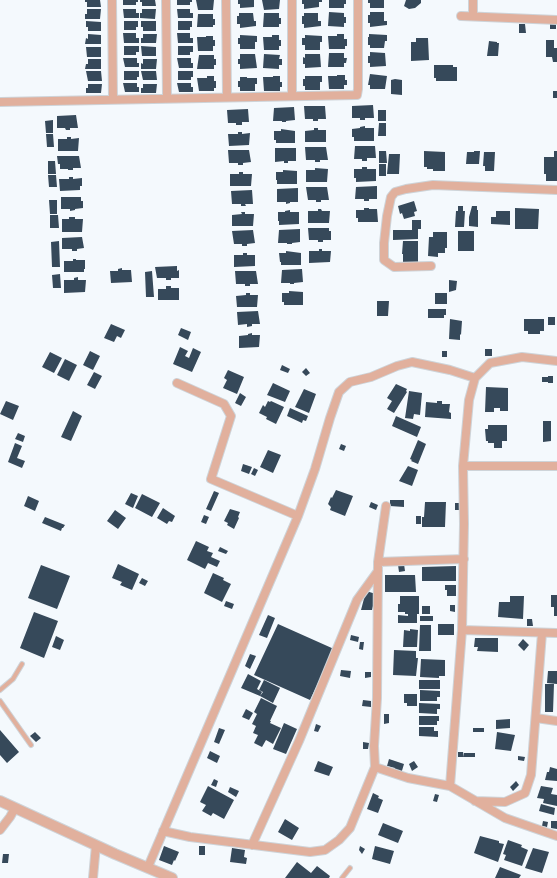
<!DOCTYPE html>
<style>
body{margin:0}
canvas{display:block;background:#f4f9fd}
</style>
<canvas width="557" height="878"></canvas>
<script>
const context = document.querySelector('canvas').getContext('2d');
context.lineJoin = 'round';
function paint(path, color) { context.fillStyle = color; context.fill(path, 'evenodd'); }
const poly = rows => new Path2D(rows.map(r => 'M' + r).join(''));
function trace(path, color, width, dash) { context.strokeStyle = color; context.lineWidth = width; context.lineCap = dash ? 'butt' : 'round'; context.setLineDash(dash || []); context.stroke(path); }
paint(poly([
 [85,0,100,0,101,7,87,7,87,2,85,2],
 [123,0,138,0,138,2,136,2,136,5,123,5],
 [140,0,155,0,156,6,142,6,142,2,140,2],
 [177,0,192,0,192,2,190,2,190,5,177,5],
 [196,0,214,0,213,10,198,10],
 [238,0,254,0,254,7,240,8,240,4,238,4],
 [262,0,280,0,279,9,264,10],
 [302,0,322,0,322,2,319,2,319,7,304,9,304,4,302,4],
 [329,0,346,0,346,4,344,4,344,8,329,8],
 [368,0,384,0,384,8,370,8,370,3,368,3],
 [406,0,421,0,421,3,415,8,409,9,404,6],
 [87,9,101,9,100,19,85,19,85,14,87,14],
 [123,9,136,9,136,13,139,13,139,18,124,18],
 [142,9,156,9,155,19,140,18,140,13,142,13],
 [177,9,190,9,190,13,193,13,193,18,178,18],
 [329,12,344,13,344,17,346,17,346,23,344,23,344,27,328,26],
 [370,12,384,12,384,21,387,21,387,25,370,27,370,23,368,23,368,15,370,15],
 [239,13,253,13,254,21,256,21,256,26,240,28,240,24,237,24,237,16,239,16],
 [264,13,279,13,279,18,281,18,281,24,279,24,279,27,263,27],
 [304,13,318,13,318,21,321,21,321,26,304,28,304,24,302,24,302,16,304,16],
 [198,14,213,14,213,19,215,19,215,25,213,25,213,27,197,27],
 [86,21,101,22,101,31,88,31,88,27,86,27],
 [124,21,138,21,138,27,136,27,136,30,124,30],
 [141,21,156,21,156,31,143,31,143,27,141,27],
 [178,21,192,21,192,27,190,27,190,30,178,30],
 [550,23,556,23,556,29,550,29],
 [519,24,525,24,526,33,519,33],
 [123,33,136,33,136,38,139,38,139,43,124,43],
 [177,33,190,33,190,38,193,38,193,43,178,43],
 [88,34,101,35,101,44,85,44,86,38,88,39],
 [143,34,157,34,156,43,141,43,141,38,143,38],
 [337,34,344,34,344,39,347,39,347,46,345,46,345,49,329,49,328,36,337,36],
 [369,34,387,35,387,41,385,41,384,48,370,48,370,45,368,45,368,37,369,37],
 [240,35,257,36,257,42,255,42,255,49,240,49,240,44,238,44,238,38,240,38],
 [272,35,279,35,279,40,281,40,281,46,279,46,279,50,264,50,263,37,272,37],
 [305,35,322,36,322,42,320,42,320,50,305,50,305,45,302,45,302,38,305,38],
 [206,36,213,36,213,40,215,40,215,46,213,46,213,51,198,51,197,37,206,37],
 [416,38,428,38,429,60,411,61,411,42,416,42],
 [546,40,554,40,554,48,557,48,557,62,553,62,552,57,546,57],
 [489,41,497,42,497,43,499,43,498,56,487,56],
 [124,46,139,46,139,52,136,52,136,55,124,55],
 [141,46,156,47,156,56,142,56],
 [178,46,193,46,193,52,190,52,190,55,178,55],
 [86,47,101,47,101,57,87,57],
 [370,52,385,53,386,66,370,67,370,63,368,63,368,56,370,56],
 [329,53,344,53,344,58,347,58,346,63,344,63,344,67,328,67],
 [240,54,255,54,257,68,240,69,240,64,238,64,238,59,240,59],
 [264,54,280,55,279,59,282,59,282,65,279,65,279,69,263,68],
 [305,54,320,54,321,67,305,68,305,64,303,64,303,57,305,58],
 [199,55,214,55,214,59,216,59,216,65,214,65,214,69,197,69],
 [123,58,137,58,137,63,139,63,139,67,125,67],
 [177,58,191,58,191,63,193,63,193,68,179,68],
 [88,59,101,59,101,69,85,69,86,64,88,64],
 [143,59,157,59,156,69,141,69,141,63,143,64],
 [434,65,453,65,453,67,457,67,457,81,436,81,436,78,434,78],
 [86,71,101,71,102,81,88,81],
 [124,71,139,71,139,77,137,77,137,80,124,80],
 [141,71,156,71,157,80,143,80],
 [178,71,193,71,193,77,191,77,191,80,178,80],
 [370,74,387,76,385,89,370,89,370,85,368,85],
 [337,75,345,75,345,80,347,80,347,85,344,85,344,89,329,89,328,76,337,76],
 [207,76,214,76,214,81,216,81,216,88,214,88,214,91,199,91,197,78,207,78],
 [273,76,280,76,280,82,282,82,282,87,280,87,280,91,264,91,263,77,273,77],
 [305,76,322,76,322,82,320,82,320,90,305,90,305,86,303,86,303,79,305,79],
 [240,77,247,77,247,78,257,78,257,84,255,84,255,91,240,91,240,87,238,87,238,81,240,81],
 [395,79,402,80,402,95,391,94,391,80],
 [123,83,137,83,137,87,139,87,139,92,125,92],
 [177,83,191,83,191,87,193,87,193,92,179,92],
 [88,84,102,84,101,93,86,93,86,88,88,88],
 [143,84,157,84,156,93,141,93,141,88,143,88],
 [553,91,557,91,557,98,553,98],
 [373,105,374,118,365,118,365,120,360,120,360,118,352,118,352,106],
 [304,106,325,106,326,119,318,119,318,121,313,121,313,119,305,119],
 [294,107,295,120,286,121,286,122,282,122,282,121,273,121,274,108],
 [248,109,249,122,242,122,242,125,236,125,236,123,228,123,227,110],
 [378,110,386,110,386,121,378,121],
 [76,115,78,128,70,128,70,130,66,130,65,128,57,128,57,116],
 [53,120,53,133,46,133,45,121],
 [379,123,386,123,386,136,378,136],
 [365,126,365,128,374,128,374,141,354,141,354,137,352,137,352,129,360,128,360,127],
 [314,128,318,128,318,130,326,130,326,142,305,142,305,131,314,130],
 [281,129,295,131,295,143,276,143,276,140,274,140,274,131,281,131],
 [238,132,242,132,242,134,250,133,249,145,229,146,228,134,238,134],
 [46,134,53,134,54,147,47,147],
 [67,137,71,137,71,139,79,138,78,151,58,151,58,139,67,139],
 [355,146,375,146,376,158,367,158,367,161,362,161,362,159,354,159],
 [305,147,326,147,328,160,320,160,320,162,315,162,315,160,306,160],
 [275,148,296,148,296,161,288,161,288,163,284,163,284,161,275,162],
 [228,150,249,150,251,162,243,163,243,165,238,165,238,163,229,163],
 [379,151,386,151,387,163,379,163],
 [424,151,445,152,445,171,433,171,433,169,427,169,427,167,424,167],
 [474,151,480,151,479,164,466,164,467,152,474,152],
 [554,151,557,151,557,181,546,181,546,174,544,174,544,157,554,157],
 [484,152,495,152,494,171,485,171,485,166,483,166],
 [389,154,400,154,399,174,387,174],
 [57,156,79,156,81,168,73,168,73,170,68,170,68,169,60,169,60,164,58,164],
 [48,161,55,161,56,174,48,174],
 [379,164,386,164,386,176,379,176],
 [362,167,367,167,367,169,376,169,376,181,356,182,356,178,354,178,354,169,362,169],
 [315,168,328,169,327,182,306,182,306,170,315,170],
 [283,170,297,171,297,184,277,184,277,180,276,180,276,172,283,172],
 [239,172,243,172,243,174,252,174,251,186,230,186,230,174,239,174],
 [48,175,56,175,57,187,49,187],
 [69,177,73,177,73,179,82,178,82,186,80,186,80,190,60,191,59,179,69,179],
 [377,186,377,199,369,199,369,201,364,201,364,199,355,199,356,187],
 [306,187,327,187,329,200,321,200,321,202,316,202,316,200,308,200],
 [298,188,298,202,290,202,290,203,286,204,286,202,277,202,277,189],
 [252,190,253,204,245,204,246,206,241,206,241,204,232,204,231,191],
 [61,197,81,197,81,201,83,201,83,208,75,209,75,210,70,211,70,209,61,209],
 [49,200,57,200,57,214,50,214],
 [414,201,417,211,414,212,415,216,404,219,402,213,400,214,398,206],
 [458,206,463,206,463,211,465,211,464,227,455,227,456,211,458,211],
 [472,206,477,206,477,210,478,210,478,227,469,226,469,217],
 [364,208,369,208,369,209,377,209,378,222,358,222,358,218,356,218,356,210,364,210],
 [515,208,539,209,538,229,515,229],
 [318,209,321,209,322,211,330,211,329,223,308,223,308,211,318,211],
 [290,210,290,212,299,212,299,224,279,225,279,221,278,221,278,212,285,212,285,211],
 [496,211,510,211,510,225,491,224,491,217,496,217],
 [241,212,245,212,245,214,254,214,253,226,232,226,232,215,242,214],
 [50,215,58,215,59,228,50,228],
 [69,217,75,217,75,219,83,219,82,232,62,232,62,219,69,219],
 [412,220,421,220,421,229,418,229,418,239,393,240,393,230,412,230],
 [308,228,329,228,329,231,331,231,331,240,323,240,323,242,318,242,318,240,309,240],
 [300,229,300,242,292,243,292,244,287,244,287,243,278,243,279,230],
 [253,230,255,243,247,244,247,246,242,246,242,244,234,244,232,231],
 [458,231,474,231,474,251,458,251],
 [433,232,447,232,447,248,445,248,445,253,438,253,438,257,428,256,429,237,433,237],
 [82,237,84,248,77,249,77,251,72,251,72,249,62,249,62,238],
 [59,241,60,267,52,267,51,242],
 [403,241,418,241,418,262,403,262,403,254,402,254],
 [319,249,322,249,322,251,331,251,330,262,309,263,309,251,319,251],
 [286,251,301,253,301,265,281,265,281,262,280,262,279,253,286,253],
 [243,253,247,253,247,255,255,255,255,266,234,267,234,255,243,255],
 [73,259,76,259,76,260,85,260,85,269,84,269,84,272,64,272,64,261,73,261],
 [177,266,177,271,179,270,179,278,171,278,171,280,166,280,166,278,157,278,155,267],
 [122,268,122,270,131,270,132,282,111,283,110,271,118,271,118,269],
 [302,269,303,282,294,283,294,284,290,284,290,283,281,283,282,270],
 [152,271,154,297,146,297,145,272],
 [235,271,256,271,258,284,250,284,250,286,245,286,245,284,236,284],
 [60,274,61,288,53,288,52,275],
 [78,277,78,280,86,280,85,292,64,293,64,280,74,280,74,278],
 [449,280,457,281,456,290,449,292],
 [166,286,171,286,171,288,179,288,179,300,158,300,158,289,166,289],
 [289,291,303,292,303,305,284,305,284,302,282,302,282,293,289,293],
 [246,293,250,293,250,295,258,295,257,307,237,307,236,296,246,295],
 [435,293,447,293,447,304,435,304],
 [377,301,389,301,388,316,377,316],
 [428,309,446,309,446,315,444,315,444,318,428,318],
 [258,311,260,324,252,324,252,326,247,327,247,324,238,325,237,312],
 [548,317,555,317,555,325,548,325],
 [450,319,462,321,461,335,460,334,460,340,449,339],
 [524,319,544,319,544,331,540,331,540,334,528,334,528,331,524,331],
 [111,324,125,330,121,338,117,336,114,342,104,338],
 [181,328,191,332,188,340,178,335],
 [252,333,252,335,260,335,259,347,239,348,239,336,248,335,248,334],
 [180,347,188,351,185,356,189,358,193,348,201,352,192,372,173,364],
 [485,349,492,349,492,356,485,356],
 [90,351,100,356,93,370,83,365],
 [442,351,447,351,447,357,442,357],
 [50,352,62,358,54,373,42,367],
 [65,359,77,365,69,381,57,375],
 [282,365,290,369,288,373,280,370],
 [306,368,310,373,306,376,302,372],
 [228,370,244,377,237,394,223,388,227,380,224,378],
 [94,372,102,376,95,389,87,385],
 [548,376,553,376,553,383,548,383],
 [542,377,548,377,548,382,542,382],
 [273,383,290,391,285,402,267,395],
 [396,384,407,389,406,391,407,392,394,413,387,409,392,401,387,398],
 [486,387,508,388,508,411,500,411,500,408,494,408,494,412,485,412],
 [304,389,316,394,309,413,295,407],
 [409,391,422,393,420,415,414,414,413,419,405,418],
 [240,393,246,397,241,406,235,403],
 [6,401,19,406,13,420,0,414],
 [268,401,270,402,271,401,284,407,276,424,266,419,267,417,259,413,263,405,265,407],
 [437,401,442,401,442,404,450,404,449,412,451,413,451,419,425,417,426,402,437,403],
 [290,408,308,416,306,421,303,420,302,423,287,416],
 [73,411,82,416,71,441,61,437],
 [396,416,421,427,417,437,392,426],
 [543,421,551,421,551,441,543,442],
 [488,425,507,425,507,441,502,441,502,448,494,448,494,443,488,443,488,441,486,441,485,429,488,429],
 [18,433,25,436,23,442,15,439],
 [418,440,426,444,418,464,411,461,412,460,410,459],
 [15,443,22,446,17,458,25,461,22,468,8,462],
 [341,444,346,446,344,451,339,449],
 [268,450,281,455,273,473,260,467],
 [243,464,252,467,249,474,241,471],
 [408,466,418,470,412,486,399,481],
 [254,468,258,470,255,476,251,474],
 [336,490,353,496,345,516,330,510,331,507,328,504,331,497,332,498],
 [214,491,219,493,211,511,206,509],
 [131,493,138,496,133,508,125,504],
 [142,494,160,503,152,517,135,508],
 [28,496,39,501,35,511,24,506],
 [390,500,404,500,404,507,390,506],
 [371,502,378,505,376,510,369,507],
 [425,502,446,502,445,527,422,527,422,517,424,517],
 [455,503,459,503,459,510,455,510],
 [163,508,175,516,172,522,169,521,167,524,157,518],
 [230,509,240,512,238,517,239,518,234,529,227,525,228,523,224,521],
 [115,510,126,518,118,529,107,521],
 [204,515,209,517,206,524,201,522],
 [416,516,421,516,421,524,416,524],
 [45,517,65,525,63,528,62,528,61,531,42,523],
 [196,541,209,547,207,551,213,553,211,557,220,561,217,567,208,563,205,569,187,560],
 [220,547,228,551,226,554,218,551],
 [118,564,139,574,132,590,120,585,122,582,112,578],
 [404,564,405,571,399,572,398,565],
 [41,565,70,576,57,609,28,598],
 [456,566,456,581,422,581,422,567],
 [213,573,224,578,223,580,231,584,222,602,204,593],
 [385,575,415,575,416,592,385,592],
 [142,578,148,581,145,586,139,583],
 [445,585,456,585,456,596,447,596,447,590,445,590],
 [366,591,376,594,372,610,361,610],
 [551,595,557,595,557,616,554,616,554,607,551,607],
 [400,596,419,596,419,614,417,614,417,623,398,623,398,615,408,616,408,614,405,614,405,612,398,612,398,604,400,604],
 [510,596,524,596,523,619,498,617,499,602,510,602],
 [226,601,234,604,232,609,224,606],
 [450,605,455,605,455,612,450,611],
 [422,606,430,606,430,614,422,614],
 [34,612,58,621,44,658,20,648],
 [268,615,275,618,267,638,259,635],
 [420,616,433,616,433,621,420,621],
 [527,619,532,619,533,626,527,626],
 [278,624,334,649,310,700,254,675],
 [438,624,454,624,454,635,438,635],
 [420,625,431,625,431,651,419,651],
 [410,629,418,630,417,647,403,647,404,630,410,631],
 [351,635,359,637,358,642,350,640],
 [56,636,64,640,60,650,52,647],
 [475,638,498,638,498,652,477,651,478,647,474,647],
 [523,639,529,645,524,651,518,645],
 [360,642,364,642,363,650,359,649],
 [394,650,416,651,416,658,418,658,416,676,393,675],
 [250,654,256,656,250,669,245,666],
 [421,659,445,660,445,676,439,676,439,678,420,677],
 [341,670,351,671,350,678,340,676],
 [548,671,557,671,557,684,547,683],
 [365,672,371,672,371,677,365,678],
 [248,674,261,681,257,689,262,692,260,696,241,688],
 [264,680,280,688,273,703,260,696,263,692,259,690],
 [419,680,440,680,440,689,419,689],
 [545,684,554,684,553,712,545,712],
 [420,690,440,691,440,697,437,697,437,701,420,701],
 [404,694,417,694,417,706,407,706,407,703,404,703],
 [261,698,277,706,270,721,271,721,270,723,281,728,273,744,266,740,262,747,254,743,258,735,253,733,256,726,252,724,257,714,254,712],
 [363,700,371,701,371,707,362,706],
 [419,703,440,704,440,709,437,709,437,714,419,713],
 [246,709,253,713,249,720,242,717],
 [384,714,389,714,389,723,384,724],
 [419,716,439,716,439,721,437,721,437,725,419,725],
 [510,719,510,728,496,729,496,720],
 [284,723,297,729,286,754,273,749],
 [316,724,321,726,318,732,314,731],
 [419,727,434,727,434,731,438,731,438,737,419,736],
 [219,728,225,730,219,744,214,742],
 [473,728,484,728,484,732,473,732],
 [0,730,19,752,7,763,0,755],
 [35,732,41,738,36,742,30,736],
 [497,732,515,735,511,751,495,749],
 [363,742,369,743,368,749,363,749],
 [210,751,220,756,217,763,207,758],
 [458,752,463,752,464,757,458,757],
 [464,753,475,753,475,757,464,757],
 [518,756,525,757,524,761,518,760],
 [389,759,404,764,401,774,394,771,395,768,387,766],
 [318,761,333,767,329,776,314,771],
 [414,761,418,767,412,771,409,764],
 [550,767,557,769,557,781,545,780,547,772,549,772],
 [214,779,218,781,216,787,211,785],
 [516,781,519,785,513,791,510,787],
 [208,786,234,800,224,819,213,813,211,816,202,811,206,805,200,802],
 [541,786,553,788,551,794,557,795,557,806,543,803,544,799,537,798],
 [230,787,239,791,236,797,228,792],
 [373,793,379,796,378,798,383,800,378,813,367,809],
 [435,794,439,795,437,802,433,801],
 [541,804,555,808,554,815,539,811],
 [285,819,299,828,292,840,278,832],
 [543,821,548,822,547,827,542,826],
 [551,821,557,821,557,829,551,828],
 [383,823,403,831,398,843,378,835],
 [480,836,499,841,499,843,504,844,498,862,474,853],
 [508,840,522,845,521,847,528,850,522,866,504,860,506,855,503,854],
 [164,846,179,852,175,861,174,860,172,865,159,860],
 [199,846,205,846,205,855,199,855],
 [360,846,365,849,362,854,359,850],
 [375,846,394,851,390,864,372,859],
 [232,848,245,850,244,857,247,858,246,864,230,862],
 [533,848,549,852,542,873,525,868],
 [3,854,9,854,8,863,2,863],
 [297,862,311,873,317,866,330,876,329,878,285,878],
 [500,867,521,875,519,878,495,878]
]), '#36495a');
const service = poly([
 [0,690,13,679,22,664],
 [0,701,31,745],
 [342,878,350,868]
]);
const minor = poly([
 [112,0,113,99],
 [166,0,167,98],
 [226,0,227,97],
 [292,0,292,96],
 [473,0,473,16],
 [461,16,557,20],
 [0,102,357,95,358,89,358,0],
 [431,266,394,267,384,260,384,243,387,216,391,197,395,192,406,189,433,185,557,190],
 [177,383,224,404,231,416,211,479,298,516],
 [463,466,557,466],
 [378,562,464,559],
 [462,630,557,633],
 [536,718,557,721],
 [375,767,408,778,450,786,505,818,557,836],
 [450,786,462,630,464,524,463,466,469,400,475,378,490,363,522,357,557,361],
 [475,801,505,802,525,793,531,775,542,633],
 [0,830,10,817,15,808],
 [163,831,190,837,310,852,325,850,339,840,350,828,375,767,374,746,377,698,378,562,386,506],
 [252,845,299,741,357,600,378,571],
 [148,867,298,516,315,469,330,418,339,392,350,382,371,377,397,366,412,362,450,370,475,378],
 [93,878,96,845]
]);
const tertiary = poly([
 [0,801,115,854,172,878]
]);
trace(service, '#ced4d9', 6);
trace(minor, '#ced4d9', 10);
trace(tertiary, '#ced4d9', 12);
trace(service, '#e1b09d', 4);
trace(minor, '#e1b09d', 8);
trace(tertiary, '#e1b09d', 10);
</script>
